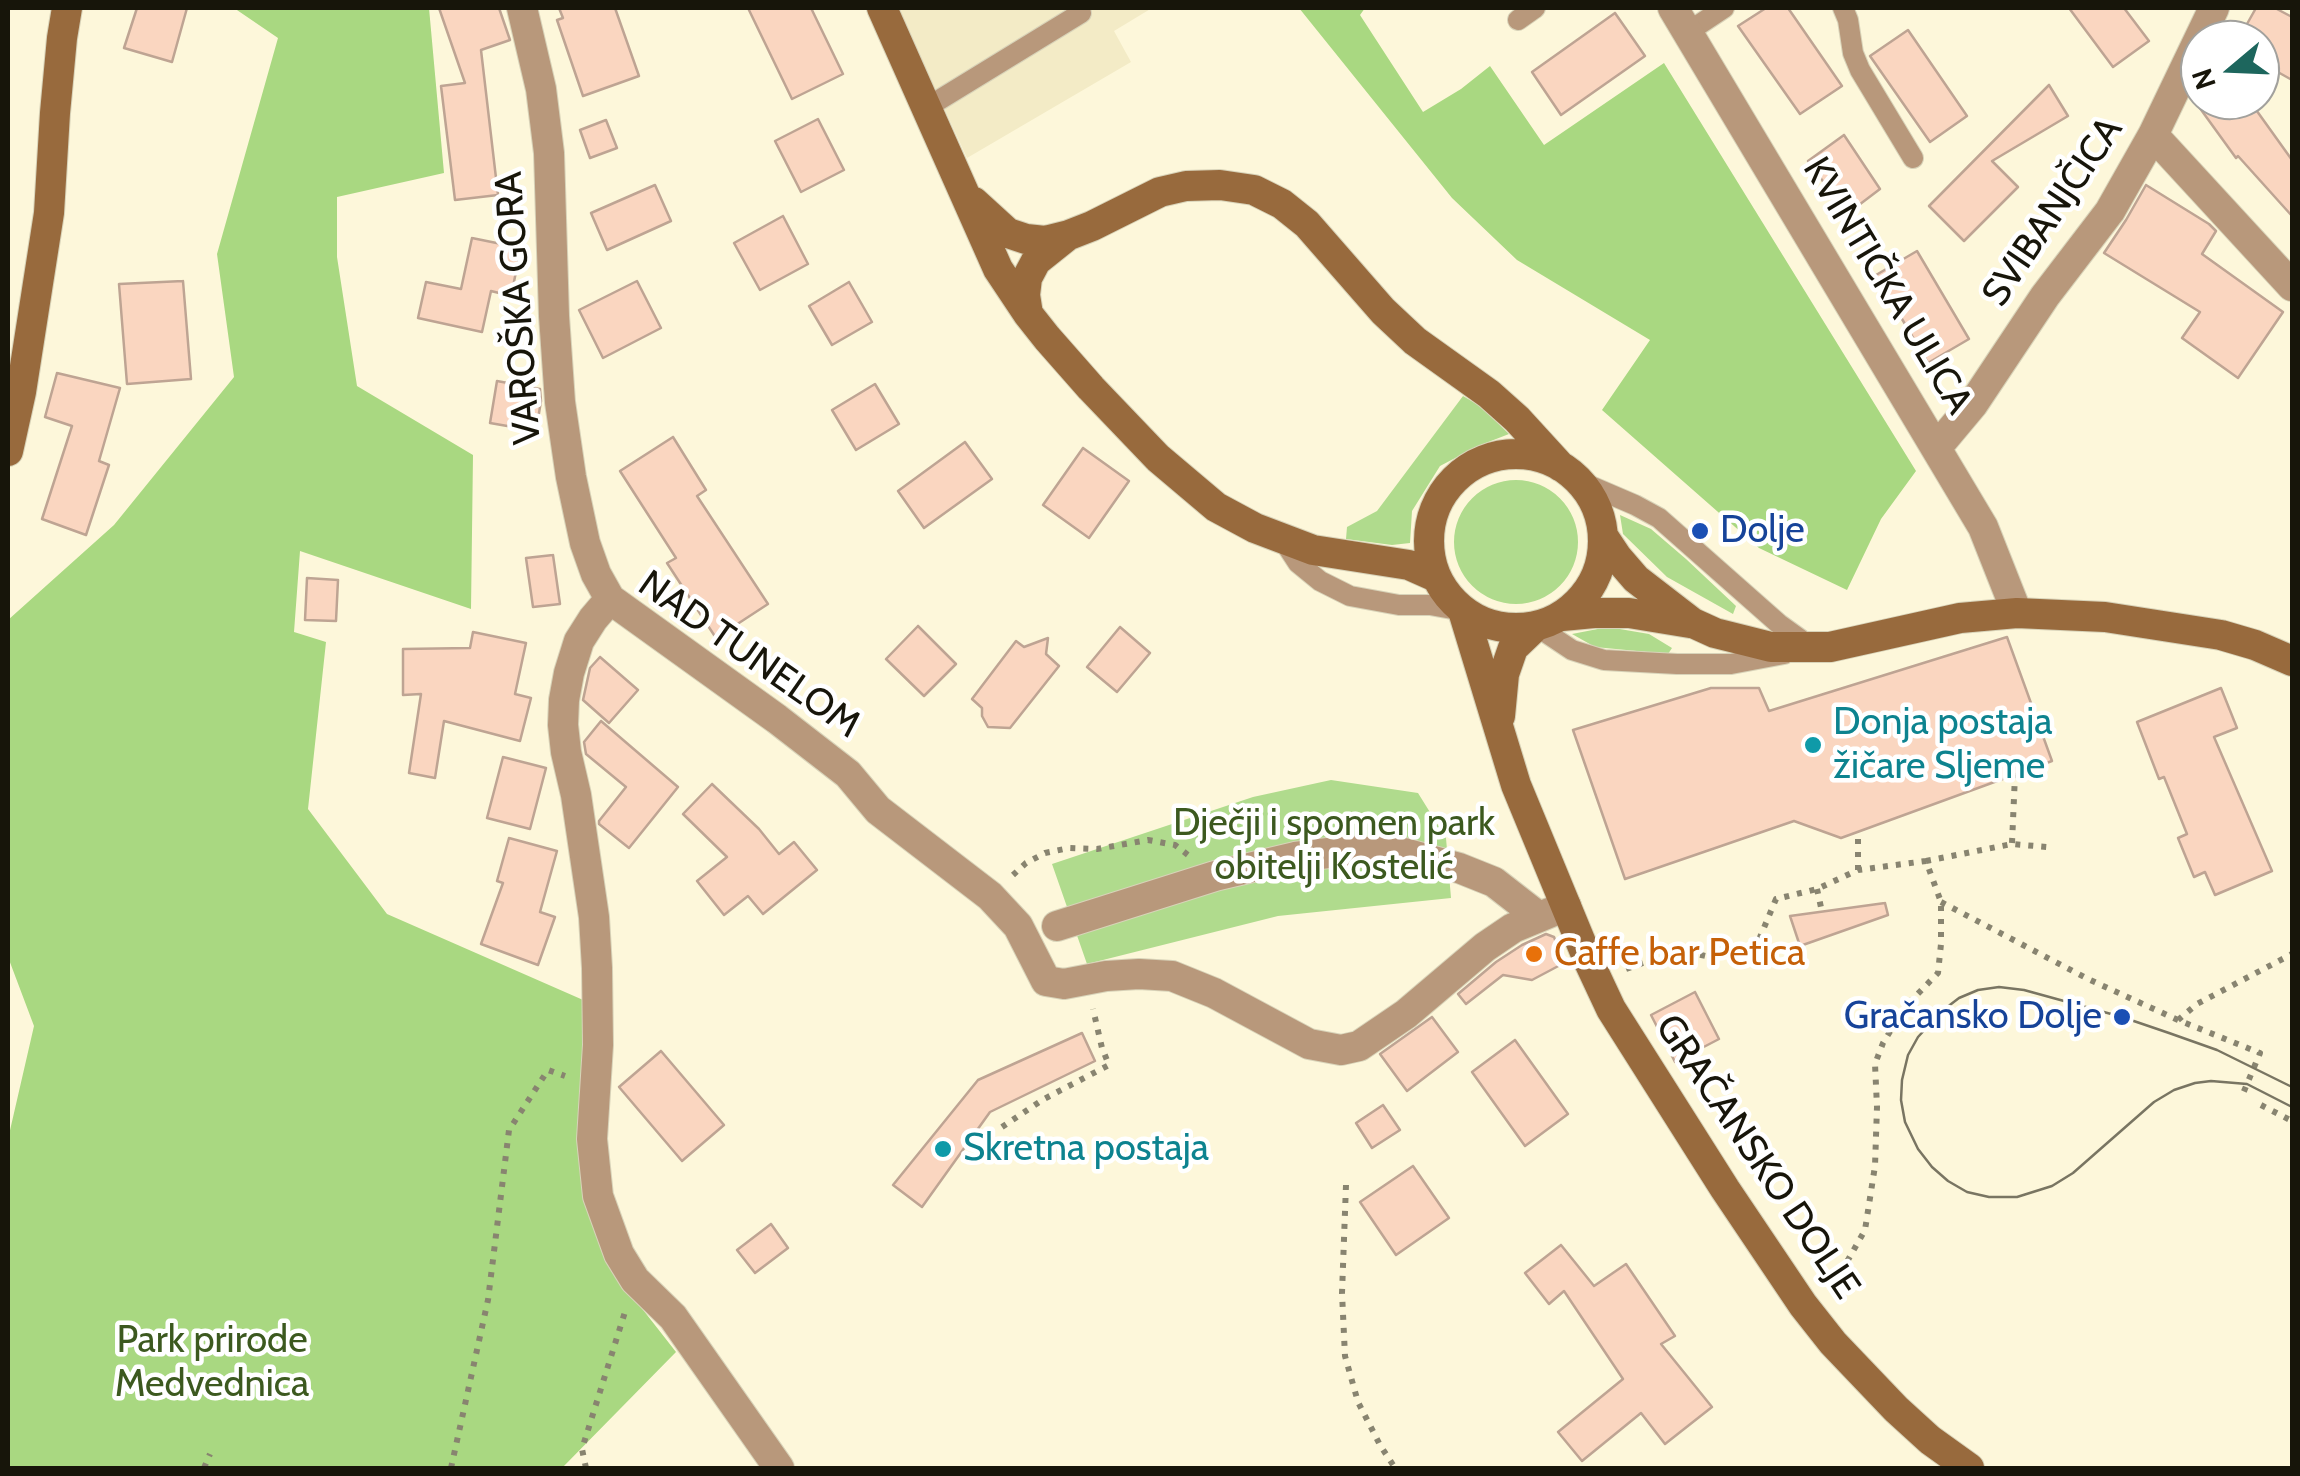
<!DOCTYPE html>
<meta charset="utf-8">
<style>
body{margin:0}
#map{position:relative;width:2300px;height:1476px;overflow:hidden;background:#fdf7da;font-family:Cabin,sans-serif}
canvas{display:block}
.frame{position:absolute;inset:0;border:10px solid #17150a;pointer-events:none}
.north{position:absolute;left:2180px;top:20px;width:100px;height:100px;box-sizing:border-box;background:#fff;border:2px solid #a2a19d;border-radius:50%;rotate:251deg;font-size:28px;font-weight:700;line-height:40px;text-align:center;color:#17150a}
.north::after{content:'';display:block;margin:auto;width:35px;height:45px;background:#1d665d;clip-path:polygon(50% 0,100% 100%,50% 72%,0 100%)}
</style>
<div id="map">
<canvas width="2300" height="1476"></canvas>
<div class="frame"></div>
<div class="north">N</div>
</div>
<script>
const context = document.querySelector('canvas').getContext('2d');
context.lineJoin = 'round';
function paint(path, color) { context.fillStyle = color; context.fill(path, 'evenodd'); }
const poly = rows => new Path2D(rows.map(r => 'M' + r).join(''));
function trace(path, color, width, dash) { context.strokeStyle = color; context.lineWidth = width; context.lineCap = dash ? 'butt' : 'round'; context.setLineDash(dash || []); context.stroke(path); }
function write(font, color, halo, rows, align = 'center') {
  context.font = font + ' Cabin,sans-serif'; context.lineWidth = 9; context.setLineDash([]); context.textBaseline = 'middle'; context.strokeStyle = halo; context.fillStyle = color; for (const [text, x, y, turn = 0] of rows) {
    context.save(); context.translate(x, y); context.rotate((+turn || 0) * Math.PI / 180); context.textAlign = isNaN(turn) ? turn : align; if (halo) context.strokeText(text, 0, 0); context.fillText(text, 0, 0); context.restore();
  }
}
paint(poly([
 [895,8,1152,8,1114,31,1131,62,967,158,915,45]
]), '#f3ebc6');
paint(poly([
 [1463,396,1480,406,1509,434,1478,446,1440,466,1412,511,1410,543,1392,545,1346,539,1347,527,1377,511],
 '1454 542a62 62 0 1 1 124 0a62 62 0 1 1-124 0Z',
 [1620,515,1651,529,1686,559,1736,606,1733,614,1667,577,1623,534],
 [1608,627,1649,634,1672,648,1668,654,1595,647,1572,634],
 [1331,780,1418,793,1446,838,1451,898,1278,916,1087,964,1052,864,1253,797]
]), '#b0db8d');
paint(poly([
 [234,8,429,8,444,173,337,197,337,257,357,386,473,455,471,609,300,551,294,632,326,642,308,809,387,914,590,1003,580,1159,608,1265,676,1352,562,1468,8,1468,8,1139,34,1026,8,957,8,620,114,525,234,377,217,254,278,38],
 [1299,8,1365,8,1360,15,1423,112,1461,89,1490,66,1544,145,1664,63,1916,471,1881,519,1847,590,1759,548,1602,410,1650,340,1517,260,1452,198]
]), '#a9d881');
const building = poly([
 [137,8,187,8,172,62,124,48,137,8],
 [439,8,499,8,510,40,481,50,498,195,455,200,441,86,465,83,439,8],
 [559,8,615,8,639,76,583,96,557,20,563,18,559,8],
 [748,8,811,8,843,74,792,99,748,8],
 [1766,8,1788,8,1842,86,1800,114,1738,26,1766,8],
 [2069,8,2124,8,2149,41,2113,67,2069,8],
 [2256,8,2275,8,2292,17,2292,80,2260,62,2260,40,2238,40,2256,8],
 [1615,13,1645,56,1561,115,1532,72,1615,13],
 [1908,30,1967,116,1930,142,1870,56,1908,30],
 [2049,85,2068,116,1992,161,2018,187,1964,241,1929,206,2049,85],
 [2194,100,2249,100,2292,160,2292,216,2238,156,2236,158,2194,100],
 [818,119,844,170,801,192,775,141,818,119],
 [606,120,617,148,590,158,580,130,606,120],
 [1844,135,1880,189,1847,214,1808,161,1844,135],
 [655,185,671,221,607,250,591,213,655,185],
 [2146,185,2209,224,2216,231,2202,254,2283,312,2238,378,2182,338,2200,312,2104,253,2126,220,2146,185],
 [783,216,808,264,760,290,734,243,783,216],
 [472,238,521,248,511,296,491,291,482,332,418,318,426,282,461,289,472,238],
 [1917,251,1969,339,1928,363,1876,275,1917,251],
 [183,281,191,379,127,384,119,284,183,281],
 [637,281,661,328,603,358,579,310,637,281],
 [849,282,872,322,832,345,809,306,849,282],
 [57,373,120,388,99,461,109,465,86,535,42,519,72,426,45,417,57,373],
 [497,381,540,389,541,401,536,431,490,423,497,381],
 [875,384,899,424,856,450,832,410,875,384],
 [673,437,706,490,697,496,768,604,716,638,667,563,676,558,620,471,673,437],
 [965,442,992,479,924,528,898,491,965,442],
 [1083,448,1129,481,1089,538,1043,505,1083,448],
 [553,555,560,604,533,607,526,558,553,555],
 [307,578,338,580,336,621,305,620,307,578],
 [918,626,956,664,924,696,886,659,918,626],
 [1120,627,1150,653,1117,692,1087,667,1120,627],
 [473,632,526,643,515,694,531,698,520,741,444,721,435,778,409,773,421,694,403,695,403,649,470,648,473,632],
 [2007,637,2052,761,1841,838,1794,821,1625,879,1573,730,1711,688,1759,688,1769,711,2007,637],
 [1048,638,1046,654,1059,666,1010,728,988,727,982,716,982,708,972,699,1016,641,1024,647,1048,638],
 [600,657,638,690,609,723,583,700,590,668,600,657],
 [2221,688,2237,728,2214,737,2272,871,2215,895,2205,872,2194,877,2178,838,2187,834,2164,777,2159,779,2137,722,2221,688],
 [601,721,678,787,629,848,599,824,599,821,626,787,586,754,584,742,601,721],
 [503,757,546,768,530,829,487,818,503,757],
 [712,784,759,829,779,854,794,842,817,870,763,914,748,896,724,915,697,881,727,857,683,814,712,784],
 [509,838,557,851,540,912,555,917,538,965,481,944,503,883,497,881,509,838],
 [1885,903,1888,915,1800,946,1790,916,1885,903],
 [1546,934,1554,937,1564,963,1532,980,1503,975,1466,1004,1458,994,1496,962,1522,945,1546,934],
 [1695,992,1719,1039,1675,1062,1651,1015,1695,992],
 [1432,1017,1458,1052,1407,1091,1380,1054,1432,1017],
 [1082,1033,1095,1061,990,1112,922,1207,893,1185,978,1080,1082,1033],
 [1515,1040,1568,1114,1525,1146,1472,1072,1515,1040],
 [661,1051,724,1125,682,1161,619,1087,661,1051],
 [1383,1105,1400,1130,1372,1148,1356,1123,1383,1105],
 [1413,1166,1449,1218,1396,1255,1360,1202,1413,1166],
 [771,1224,788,1248,755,1273,737,1250,771,1224],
 [1561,1245,1594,1286,1626,1264,1675,1336,1661,1344,1712,1407,1665,1444,1641,1413,1582,1461,1558,1432,1623,1379,1564,1291,1549,1304,1525,1273,1561,1245]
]);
paint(building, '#fad6c0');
trace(building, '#bea493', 2.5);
const lane = poly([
 [1843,8,1848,20,1853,53,1860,70,1913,158],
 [1518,20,1535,8],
 [1688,32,1724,8],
 [926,108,1081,13],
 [1579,481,1635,505,1659,518,1779,624,1811,647],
 [1283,540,1298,563,1320,581,1350,596,1399,605,1430,605,1463,611],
 [1536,626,1572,650,1604,660,1677,664,1731,664,1784,654]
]);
const street = poly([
 [522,8,541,89,549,153,554,316,560,402,571,477,585,543,596,574,610,599,777,719,848,774,878,810,990,896,1018,926,1046,981,1064,984,1106,976,1139,974,1172,976,1214,993,1309,1044,1341,1050,1359,1046,1406,1014,1485,947,1513,928,1566,906],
 [1673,8,1983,527,2017,613],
 [2153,135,2292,286],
 [1937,447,1973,404,2045,296,2110,211,2153,135,2214,8],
 [610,599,593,619,579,641,569,673,564,700,563,725,566,752,576,795,594,917,597,968,598,1045,592,1139,598,1196,619,1254,635,1280,673,1317,779,1468],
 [1057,926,1215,876,1295,857,1345,851,1404,853,1459,868,1494,882,1539,917]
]);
const secondary = poly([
 [882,8,998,269,1028,314,1047,338,1091,388,1158,458,1216,507,1255,528,1313,550,1409,565,1436,577],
 [974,202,1008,233,1026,239,1045,241,1069,235,1092,226,1160,192,1186,186,1220,185,1254,190,1282,204,1307,224,1383,311,1415,341,1489,394,1517,419,1560,466],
 [1028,314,1025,295,1027,278,1036,261,1066,237],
 [8,451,21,392,49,213,55,113,62,38,67,8],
 '1429 541a87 87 0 1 1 174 0a87 87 0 1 1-174 0Z',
 [1603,536,1617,557,1636,579,1693,623,1715,633,1771,647,1830,647,1960,618,2017,613,2105,617,2221,635,2255,645,2292,661],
 [1463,611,1516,785,1589,962,1611,1009,1725,1189,1803,1305,1833,1343,1896,1409,1930,1440,1969,1468],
 [1562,616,1594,613,1629,613,1690,623],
 [1500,716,1504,674,1513,648,1536,626]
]);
trace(lane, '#d8d3b9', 22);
trace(street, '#d8d3b9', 32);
trace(secondary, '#d8d3b9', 32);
trace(poly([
 [2012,843,2015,775],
 [1926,861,2012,844,2047,847],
 [1858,870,1858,832],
 [1013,875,1026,863,1045,853,1069,848,1097,849,1148,840,1175,845,1188,855],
 [1817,889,1822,912],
 [1941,902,2088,979,2178,1020,2260,1053,2242,1096],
 [1626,969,1679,950,1719,959,1758,942,1776,899,1817,889,1858,870,1926,861,1941,902,1941,944,1938,973,1905,1007,1883,1043,1875,1064,1877,1107,1875,1166,1865,1230,1848,1260,1825,1283],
 [2178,1020,2197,1004,2292,954],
 [2261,1105,2292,1121],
 [1002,1127,1044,1099,1109,1065,1102,1048,1093,1009],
 [1346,1185,1342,1293,1345,1356,1358,1402,1380,1445,1395,1468],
 [204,1468,210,1454],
 [451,1468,488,1300,509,1130,548,1070,565,1076],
 [586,1468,582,1449,625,1312]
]), '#888470', 6, [5, 8]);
trace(lane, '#b8987b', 20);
trace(street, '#b8987b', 30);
trace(secondary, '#986a3d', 30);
trace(poly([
 [2292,1087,2217,1050,2169,1033,2122,1017,2024,990,1999,987,1978,990,1959,998,1942,1011,1918,1037,1908,1055,1902,1080,1901,1100,1905,1122,1918,1149,1932,1167,1948,1181,1967,1192,1989,1197,2017,1197,2052,1186,2073,1173,2154,1102,2174,1090,2195,1083,2211,1081,2247,1084,2292,1107]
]), '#797562', 2.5);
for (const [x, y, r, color] of [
 [1700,531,10,"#1a4fb4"],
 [1813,745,10,"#0f9aa8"],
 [1534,954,10,"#e8710a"],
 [2122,1017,10,"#1a4fb4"],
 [943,1149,10,"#0f9aa8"]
]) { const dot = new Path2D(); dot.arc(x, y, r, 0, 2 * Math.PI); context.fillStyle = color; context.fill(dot); trace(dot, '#fff', 4); }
write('38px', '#17150a', '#fff', [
 ["SVIBANJČICA",2053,212,-56],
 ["KVINTIČKA ULICA",1887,286,59],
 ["VAROŠKA GORA",519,308,-94],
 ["NAD TUNELOM",749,655,35],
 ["GRAČANSKO DOLJE",1757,1157,56]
]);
write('38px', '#164399', '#fff', [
 ["Dolje",1720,531],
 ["Gračansko Dolje",2102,1017,"right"]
], 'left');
write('38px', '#0d838f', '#fff', [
 ["Donja postaja",1833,723],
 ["žičare Sljeme",1833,767],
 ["Skretna postaja",963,1149]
], 'left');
write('38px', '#3c591f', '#fff', [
 ["Dječji i spomen park",1334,824],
 ["obitelji Kostelić",1334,868],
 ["Park prirode",212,1341],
 ["Medvednica",212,1385]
]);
write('38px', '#c56008', '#fff', [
 ["Caffe bar Petica",1554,954]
], 'left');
</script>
